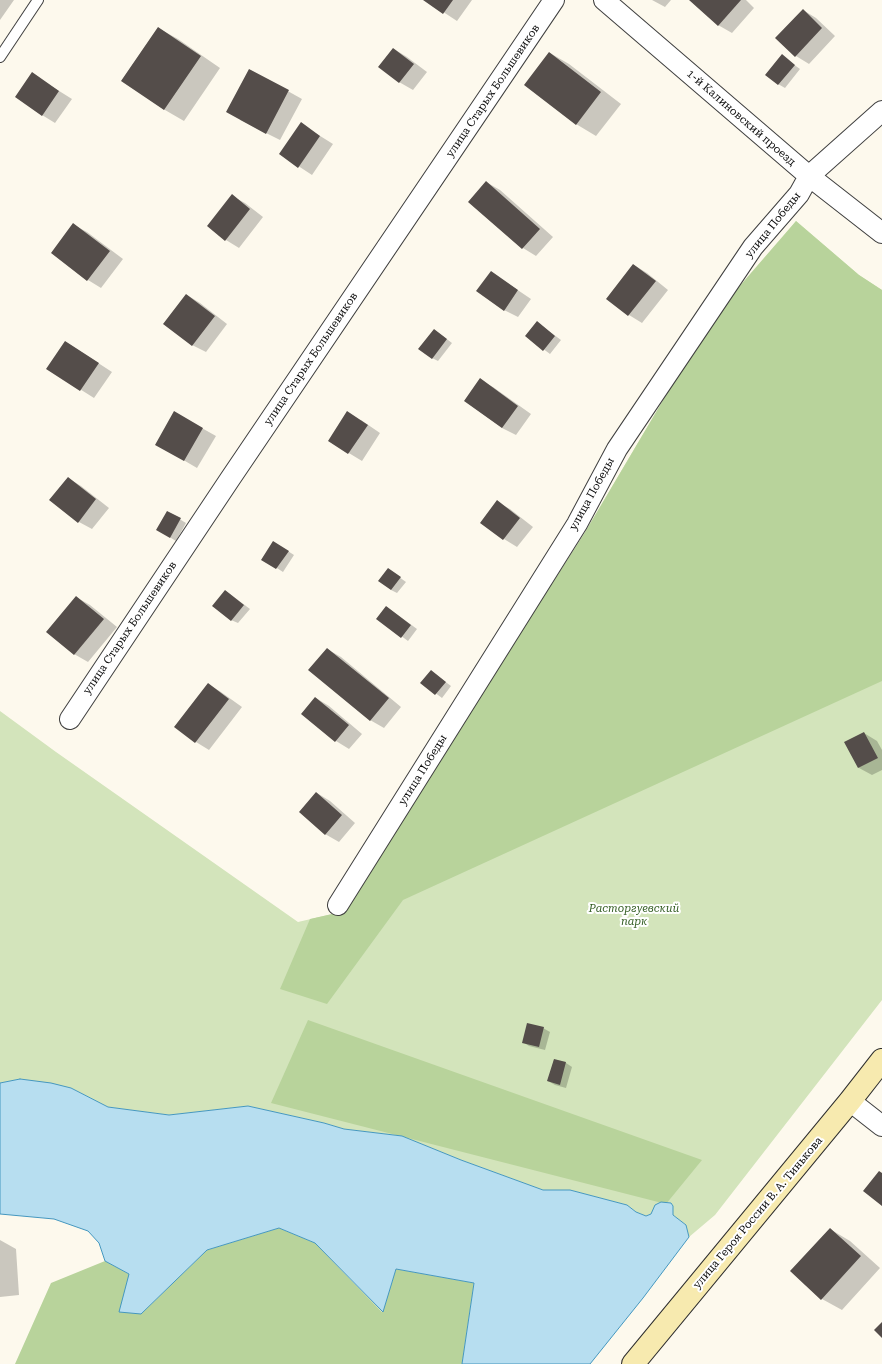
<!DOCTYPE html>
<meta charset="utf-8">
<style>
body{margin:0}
canvas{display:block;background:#fdf9ed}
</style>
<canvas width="882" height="1364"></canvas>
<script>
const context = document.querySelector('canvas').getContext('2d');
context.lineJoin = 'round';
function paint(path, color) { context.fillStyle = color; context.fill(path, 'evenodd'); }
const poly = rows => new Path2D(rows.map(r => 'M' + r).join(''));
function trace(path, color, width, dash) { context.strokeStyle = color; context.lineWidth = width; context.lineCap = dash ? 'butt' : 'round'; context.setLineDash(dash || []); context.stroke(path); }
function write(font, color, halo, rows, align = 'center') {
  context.font = font + ' "Roboto Serif",serif'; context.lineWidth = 4; context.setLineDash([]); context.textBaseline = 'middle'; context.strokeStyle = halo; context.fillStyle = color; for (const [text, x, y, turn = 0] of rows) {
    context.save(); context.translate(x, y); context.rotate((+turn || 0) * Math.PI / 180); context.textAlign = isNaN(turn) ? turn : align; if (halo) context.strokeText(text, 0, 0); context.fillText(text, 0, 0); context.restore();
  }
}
paint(poly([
 [796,221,859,275,882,290,882,1000,715,1215,689,1237,686,1225,673,1215,673,1206,671,1203,666,1202,651,1214,646,1216,636,1212,627,1205,570,1190,543,1190,461,1160,402,1136,344,1129,324,1123,248,1106,169,1115,108,1107,71,1088,20,1079,0,1083,0,711,56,752,298,922,341,912,584,534,681,370]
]), '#d3e4bb');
paint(poly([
 [796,221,859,275,882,290,882,681,403,900,327,1004,280,989,310,919,341,912,584,534,681,370,731,296],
 [308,1020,702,1160,666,1204,271,1103],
 [279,1228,315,1243,382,1312,396,1269,474,1283,462,1364,15,1364,51,1283,105,1261,129,1274,141,1314,207,1250]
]), '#b8d39b');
const water = poly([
 [20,1079,51,1083,71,1088,108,1107,169,1115,248,1106,324,1123,344,1129,402,1136,461,1160,543,1190,570,1190,627,1205,636,1212,646,1216,651,1214,655,1205,661,1202,671,1203,673,1206,673,1215,686,1225,689,1237,643,1298,590,1364,462,1364,474,1283,396,1269,383,1312,315,1243,279,1228,207,1250,141,1314,119,1312,129,1274,105,1261,99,1243,88,1231,54,1219,0,1214,0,1083,20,1079]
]);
paint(water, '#b7def0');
trace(water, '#4597bf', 1);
paint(poly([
 [0,0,14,0,0,20],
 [425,0,472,0,457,21],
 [652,0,671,0,665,7],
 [690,0,746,0,754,8,732,33,718,25],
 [803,10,816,18,835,36,809,64,796,56],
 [158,28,178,39,220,68,184,121,165,110,122,80],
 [394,49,407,57,427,72,413,90,399,82],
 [550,53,569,64,621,104,596,136,576,124],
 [782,56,800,69,785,88,778,84],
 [250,70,302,99,280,140,240,120],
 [32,74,72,99,55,123,42,115],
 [301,124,333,144,312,175,280,154],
 [486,182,500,190,553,237,536,256,523,248],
 [232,196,245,203,263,217,239,248,226,240],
 [74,225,87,232,123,259,101,288,88,280,52,253],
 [634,265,647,273,668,290,642,323,629,315,608,299],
 [491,272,531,299,518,317,504,310],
 [187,295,200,303,227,324,206,352,192,345],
 [538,323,561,340,550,354,526,336],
 [440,334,452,343,438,361,432,358],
 [66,342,112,372,94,398,48,369],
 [480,380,493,387,531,414,516,435,502,428,465,401],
 [175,413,216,436,197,468,156,444],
 [361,420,380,433,362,461,329,441],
 [68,478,81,486,109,508,92,529,79,522],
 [497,502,510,509,533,527,517,547,504,539,481,522],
 [168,512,186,523,176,541,158,530],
 [280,546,294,555,283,572,263,559],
 [388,569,406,582,397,593,391,590],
 [226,591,250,609,238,623,231,620],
 [76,597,90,605,117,627,88,662,74,654],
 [387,607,417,629,408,641,378,619],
 [327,649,341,657,401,707,384,728,370,720],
 [431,671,451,686,442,698,422,683],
 [208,684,221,692,242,707,209,750,196,742,176,726],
 [316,698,329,706,362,734,349,749,336,741,303,714],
 [864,733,877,741,882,750,882,770,872,775,859,768,845,743],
 [317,793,330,801,355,823,339,842,325,834],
 [543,1028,550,1032,545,1050,529,1046,523,1042],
 [554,1060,566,1063,572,1067,566,1088,555,1085,548,1081],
 [830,1229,850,1241,880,1268,842,1310,822,1299],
 [0,1240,16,1249,19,1295,0,1297]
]), '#0003');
paint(poly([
 [423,0,453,0,443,14],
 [689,0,741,0,718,26],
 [803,9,822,28,795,57,775,38],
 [158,27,201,56,164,110,121,81],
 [393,48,414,64,399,83,378,67],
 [549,52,601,92,576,125,524,85],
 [782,54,795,65,778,85,765,75],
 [249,69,289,90,266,134,226,112],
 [32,72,59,91,42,116,15,97],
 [301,122,320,136,298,168,279,154],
 [486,181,540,229,522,249,468,202],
 [232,194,250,209,225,241,207,226],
 [73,223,110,251,87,281,51,253],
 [633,264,656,281,628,316,606,299],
 [491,271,518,290,504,311,476,291],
 [186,294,215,316,192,346,163,324],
 [537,321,555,336,543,351,525,336],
 [434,329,447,339,432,359,418,349],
 [65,341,99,363,80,391,46,369],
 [480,378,518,406,502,428,464,401],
 [174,411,203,428,184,461,155,445],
 [347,411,368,425,348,454,328,441],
 [68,477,96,499,78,523,49,500],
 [497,500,520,518,503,540,480,523],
 [167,511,181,518,170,538,156,530],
 [273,541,289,551,276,569,261,560],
 [388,568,401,577,391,590,378,581],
 [225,590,244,605,231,621,212,606],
 [76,596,104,619,74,655,46,632],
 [386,606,411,625,401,638,376,619],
 [327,648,389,698,370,721,308,670],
 [431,670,446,682,435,695,420,683],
 [208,683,229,699,195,743,174,727],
 [315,697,349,725,335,742,301,714],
 [864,732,878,758,858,768,844,742],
 [316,792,342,815,325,835,299,812],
 [527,1023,544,1027,539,1047,522,1043],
 [554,1059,566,1062,560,1085,547,1081],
 [879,1171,882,1173,882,1206,863,1191],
 [830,1228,861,1256,821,1300,790,1271],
 [882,1322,882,1338,874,1330]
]), '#544d4a');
const lane = poly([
 [0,57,38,0]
]);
const street = poly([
 [604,0,809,176,882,233],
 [70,719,230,479,554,0],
 [338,905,577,524,617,449,753,247,799,194,809,176,882,111],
 [850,1101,882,1126]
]);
const secondary = poly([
 [633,1364,850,1101,882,1060]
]);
trace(lane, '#3f3f3f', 12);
trace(street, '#3f3f3f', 22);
trace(secondary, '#2e2e2e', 24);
trace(lane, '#fff', 10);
trace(street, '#fff', 20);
trace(secondary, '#f7eaaf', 22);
write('11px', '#0c0c0c', '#fff', [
 ["улица Старых Большевиков",493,91,-56],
 ["1-й Калиновский проезд",741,118,41],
 ["улица Победы",773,225,-51],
 ["улица Старых Большевиков",311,359,-56],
 ["улица Победы",592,494,-61],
 ["улица Старых Большевиков",130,628,-56],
 ["улица Победы",423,770,-58],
 ["улица Героя России В. А. Тинькова",758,1213,-50]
]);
write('italic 11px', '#335d23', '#fff', [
 ["Расторгуевский",634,909],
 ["парк",634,922]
]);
</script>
